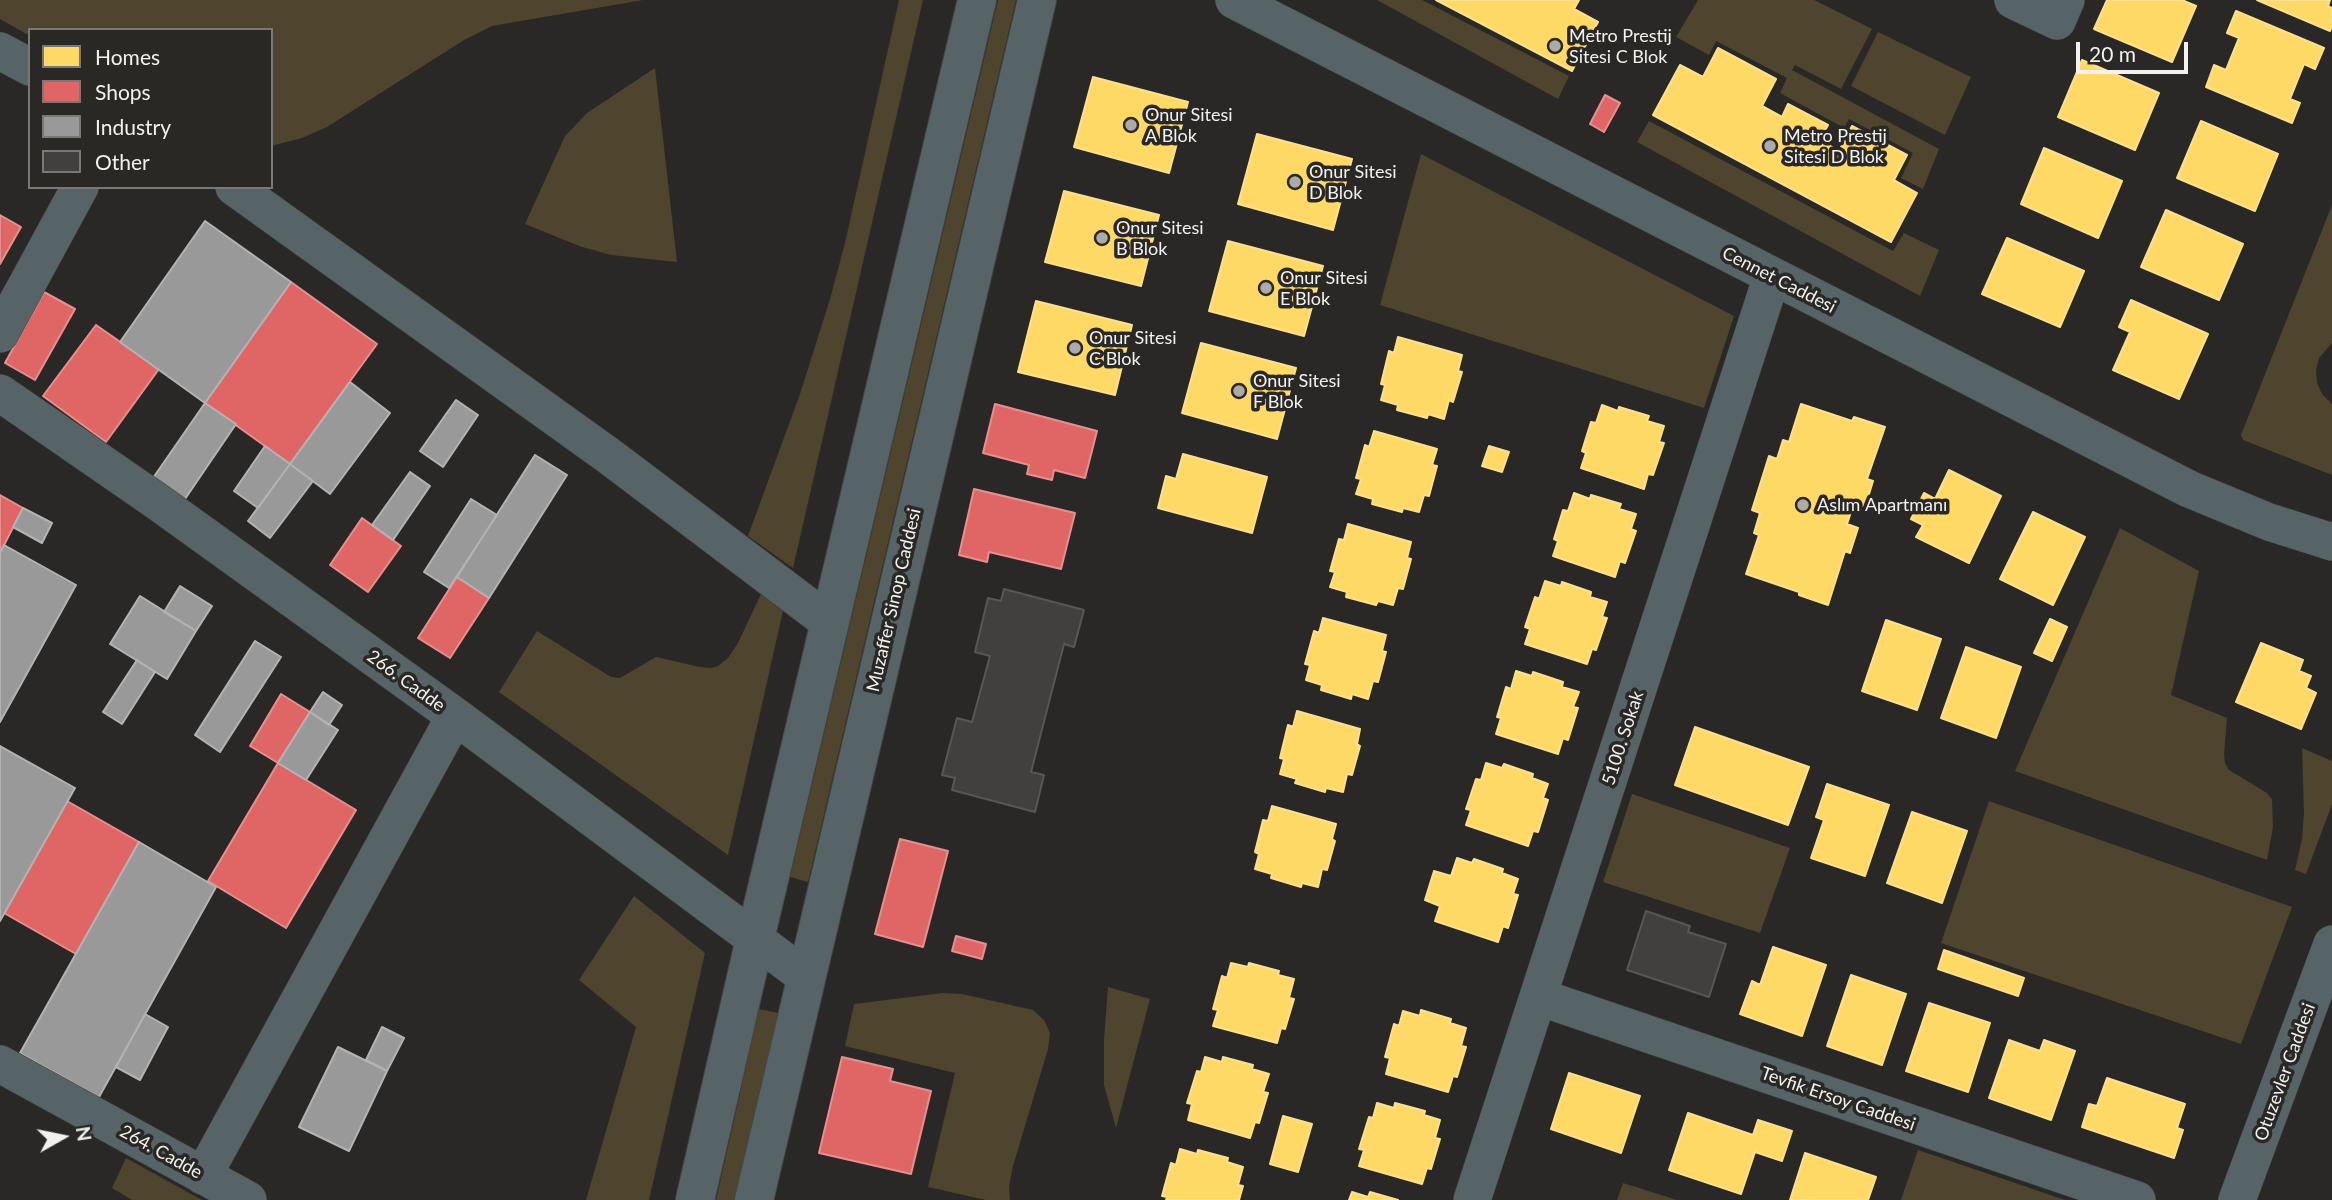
<!DOCTYPE html>
<meta charset="utf-8">
<style>
body{margin:0}
#map{position:relative;width:2332px;height:1200px;overflow:hidden;background:#292826;font-family:Lato,sans-serif}
canvas{display:block}
.legend{position:absolute;left:28px;top:28px;width:245px;height:161px;box-sizing:border-box;background:#2a2825;border:2px solid #7a7876;margin:0;padding:9px 12px;list-style:none;font-size:21px;color:#f2f1ef}
.legend li{display:flex;align-items:center;gap:14px;height:35px}
.legend b{width:35px;border:2px solid #7a7876}
.north{position:absolute;left:28px;top:1102px;width:70px;height:70px;-webkit-text-stroke:5px #2a2825;paint-order:stroke;rotate:81deg;font-size:19px;font-weight:700;line-height:28px;text-align:center;color:#f2f1ef}
.north::after{content:'';display:block;margin:auto;width:24px;height:32px;background:#f2f1ef;clip-path:polygon(50% 0,100% 100%,50% 72%,0 100%)}
.scale{position:absolute;left:2076px;top:42px;width:112px;height:32px;box-sizing:border-box;border:4px solid #f2f1ef;border-top:0;padding-left:9px;font-size:21px;line-height:24px;white-space:nowrap;color:#f2f1ef;-webkit-text-stroke:5px #2a2825;paint-order:stroke}
</style>
<div id="map">
<canvas width="2332" height="1200"></canvas>
<ul class="legend">
<li><b style="height:19px;background:#ffd966"></b>Homes</li>
<li><b style="height:19px;background:#e06666"></b>Shops</li>
<li><b style="height:19px;background:#999"></b>Industry</li>
<li><b style="height:19px;background:#41403f"></b>Other</li>
</ul>
<div class="north">N</div>
<div class="scale">20 m</div>
</div>
<script>
const context = document.querySelector('canvas').getContext('2d');
context.lineJoin = 'round';
function paint(path, color) { context.fillStyle = color; context.fill(path, 'evenodd'); }
const poly = rows => new Path2D(rows.map(r => 'M' + r).join(''));
function trace(path, color, width, dash) { context.strokeStyle = color; context.lineWidth = width; context.lineCap = dash ? 'butt' : 'round'; context.setLineDash(dash || []); context.stroke(path); }
function write(font, color, halo, rows, align = 'center') {
  context.font = font + ' Lato,sans-serif'; context.lineWidth = 7; context.setLineDash([]); context.textBaseline = 'middle'; context.strokeStyle = halo; context.fillStyle = color; for (const [text, x, y, turn = 0] of rows) {
    context.save(); context.translate(x, y); context.rotate((+turn || 0) * Math.PI / 180); context.textAlign = isNaN(turn) ? turn : align; if (halo) context.strokeText(text, 0, 0); context.fillText(text, 0, 0); context.restore();
  }
}
paint(poly([
 [0,0,643,0,492,26,464,40,327,127,302,138,271,146,271,30,30,30,30,36,0,19],
 [899,0,923,0,793,568,748,536,800,394,830,299,845,243],
 [998,0,1016,0,808,882,790,877],
 [1377,0,1422,0,1569,76,1558,99],
 [1698,0,1814,0,1872,29,1841,89,1795,65,1792,70,1939,149,1923,189,1901,178,1913,153,1849,119,1844,128,1780,93,1787,78,1716,41,1709,55,1676,37],
 [1878,32,1971,77,1945,135,1851,86],
 [655,68,677,262,611,255,579,246,525,224,565,136,587,113],
 [1649,121,1893,251,1904,233,1939,250,1920,296,1637,142],
 [1421,154,1734,316,1704,408,1380,305],
 [2332,205,2332,343,2319,358,2316,370,2317,383,2322,394,2332,404,2332,475,2243,440,2241,435],
 [2120,528,2199,571,2171,695,2227,718,2224,754,2225,763,2229,770,2267,793,2272,799,2273,827,2267,860,2015,771],
 [761,594,783,611,728,855,499,692,537,631,611,677,620,678,656,657,700,667,711,668,718,666,728,658,738,643],
 [2302,748,2332,761,2332,804,2306,874,2295,870,2302,839,2304,813],
 [1632,794,1790,848,1760,933,1603,882],
 [1989,801,2292,907,2241,1044,1941,943],
 [634,896,705,953,649,1200,586,1200,636,1027,579,980],
 [1108,987,1150,999,1116,1128,1104,1085,1104,1039],
 [942,993,962,994,1033,1010,1044,1020,1050,1033,1048,1049,1013,1166,1009,1186,1010,1200,986,1200,928,1187,955,1073,845,1046,854,1004],
 [759,1009,778,1013,735,1200,716,1200],
 [1918,1150,2065,1200,1901,1200],
 [126,1158,202,1200,132,1200,112,1188],
 [1623,1183,1677,1200,1617,1200]
]), '#4f442d');
const homes = poly([
 [1436,0,1579,0,1574,9,1598,22,1572,71,1436,0],
 [2107,0,2182,0,2196,6,2172,62,2094,29,2107,0],
 [2257,0,2330,0,2328,6,2332,8,2332,26,2330,31,2257,0],
 [2236,11,2324,48,2315,69,2304,64,2290,99,2300,103,2292,123,2206,87,2214,65,2226,70,2239,38,2227,33,2236,11],
 [1718,48,1776,79,1762,106,1782,117,1788,104,1828,125,1820,140,1839,151,1852,126,1907,155,1894,180,1917,193,1891,242,1653,115,1680,65,1703,77,1718,48],
 [2082,60,2159,93,2135,150,2058,117,2082,60],
 [1093,77,1188,102,1169,173,1074,147,1093,77],
 [2201,121,2278,154,2255,211,2177,178,2201,121],
 [1257,134,1352,159,1333,230,1238,204,1257,134],
 [2044,148,2122,181,2098,238,2021,204,2044,148],
 [1064,191,1159,215,1141,286,1045,262,1064,191],
 [2166,210,2243,244,2219,300,2141,267,2166,210],
 [2007,238,2084,271,2060,327,1982,294,2007,238],
 [1228,241,1323,266,1304,336,1209,311,1228,241],
 [2131,300,2208,334,2179,399,2113,370,2130,332,2119,327,2131,300],
 [1036,301,1132,325,1115,395,1018,372,1036,301],
 [1398,337,1462,355,1458,371,1462,372,1453,402,1449,400,1444,419,1428,414,1427,418,1397,410,1398,405,1381,400,1385,385,1381,384,1389,351,1394,353,1398,337],
 [1201,343,1296,368,1277,439,1182,413,1201,343],
 [1801,404,1852,421,1854,417,1885,427,1867,479,1873,481,1865,507,1854,503,1847,524,1858,528,1850,553,1845,551,1828,605,1799,595,1799,592,1746,574,1759,535,1754,533,1760,513,1752,510,1769,456,1777,459,1783,440,1789,442,1801,404],
 [1602,405,1618,411,1619,407,1649,416,1647,421,1664,426,1659,442,1664,443,1653,475,1648,474,1644,489,1581,468,1586,453,1582,451,1591,422,1596,423,1602,405],
 [1374,431,1437,449,1432,465,1437,466,1429,496,1424,495,1419,512,1403,508,1402,512,1372,504,1373,499,1356,494,1361,479,1356,478,1365,445,1369,447,1374,431],
 [1489,446,1509,452,1502,472,1482,466,1489,446],
 [1183,454,1267,477,1252,533,1158,508,1166,476,1176,479,1183,454],
 [1949,470,2001,496,1969,563,1916,537,1923,525,1911,519,1924,493,1935,499,1949,470],
 [1574,493,1590,499,1591,495,1621,504,1619,509,1636,514,1631,529,1636,531,1625,563,1620,561,1615,577,1553,556,1558,541,1554,539,1563,510,1568,511,1574,493],
 [2033,512,2085,537,2053,605,2000,579,2033,512],
 [1348,524,1411,542,1407,558,1411,559,1403,589,1398,588,1393,605,1378,601,1376,605,1346,597,1347,592,1330,587,1335,572,1330,571,1339,539,1344,540,1348,524],
 [1545,581,1561,586,1562,582,1591,592,1590,597,1607,602,1602,617,1607,618,1596,650,1592,649,1587,664,1525,644,1530,629,1525,627,1535,597,1539,599,1545,581],
 [1323,618,1386,635,1382,651,1386,652,1378,682,1373,681,1368,699,1352,694,1351,699,1321,690,1322,685,1306,680,1310,665,1305,664,1314,631,1319,633,1323,618],
 [2050,619,2067,627,2052,661,2034,653,2050,619],
 [1886,620,1941,639,1917,710,1862,691,1886,620],
 [2261,643,2303,660,2299,671,2311,676,2306,688,2316,693,2301,729,2236,702,2261,643],
 [1966,647,2021,667,1996,738,1941,718,1966,647],
 [1516,671,1532,676,1533,672,1563,682,1562,687,1579,692,1573,707,1578,708,1568,740,1563,738,1558,754,1496,734,1501,718,1497,717,1506,687,1511,689,1516,671],
 [1297,711,1360,729,1357,744,1360,746,1352,775,1347,774,1343,792,1326,788,1325,792,1295,783,1297,779,1280,774,1284,759,1280,758,1288,725,1293,727,1297,711],
 [1695,727,1809,767,1788,825,1675,785,1695,727],
 [1486,763,1502,768,1504,764,1533,774,1532,778,1548,784,1543,798,1548,800,1538,832,1533,831,1528,846,1466,825,1471,810,1466,809,1476,779,1481,780,1486,763],
 [1827,784,1889,805,1865,876,1811,858,1824,820,1816,817,1827,784],
 [1272,806,1336,824,1332,839,1335,841,1327,870,1322,869,1318,887,1302,883,1301,887,1271,878,1272,874,1255,869,1259,854,1255,852,1263,820,1268,821,1272,806],
 [1912,812,1967,831,1942,903,1887,883,1912,812],
 [1457,858,1472,863,1474,859,1503,869,1502,873,1518,879,1513,894,1518,895,1508,928,1503,926,1498,942,1435,921,1440,906,1425,900,1434,871,1451,876,1457,858],
 [1773,947,1826,965,1802,1036,1740,1014,1752,981,1760,985,1773,947],
 [1944,950,2024,978,2018,996,1938,969,1944,950],
 [1231,963,1248,967,1249,963,1279,971,1278,975,1294,979,1289,998,1294,999,1285,1029,1281,1028,1277,1043,1213,1026,1218,1010,1213,1009,1222,976,1227,978,1231,963],
 [1851,975,1906,994,1882,1065,1827,1046,1851,975],
 [1929,1003,1990,1023,1968,1092,1906,1071,1929,1003],
 [1421,1010,1451,1019,1450,1023,1466,1028,1461,1046,1466,1047,1457,1077,1453,1076,1448,1092,1386,1074,1390,1058,1385,1057,1394,1024,1399,1026,1403,1011,1420,1016,1421,1010],
 [2009,1040,2040,1051,2044,1040,2075,1051,2051,1120,1989,1098,2009,1040],
 [1205,1057,1222,1062,1223,1057,1253,1065,1252,1069,1269,1074,1263,1092,1268,1093,1259,1123,1255,1122,1250,1138,1188,1120,1192,1104,1187,1103,1197,1071,1201,1072,1205,1057],
 [1569,1073,1640,1096,1621,1153,1551,1129,1569,1073],
 [2107,1078,2185,1104,2177,1128,2183,1130,2174,1158,2082,1127,2089,1104,2097,1106,2107,1078],
 [1377,1103,1394,1108,1395,1103,1425,1111,1424,1115,1440,1120,1435,1138,1440,1139,1431,1169,1427,1168,1422,1184,1359,1166,1364,1150,1359,1149,1369,1117,1373,1118,1377,1103],
 [1688,1113,1753,1135,1758,1120,1792,1131,1782,1161,1755,1152,1741,1194,1669,1170,1688,1113],
 [1283,1116,1312,1124,1298,1172,1270,1164,1283,1116],
 [1180,1149,1197,1154,1198,1150,1228,1158,1227,1162,1243,1167,1238,1185,1243,1186,1239,1200,1166,1200,1167,1197,1162,1196,1171,1163,1176,1165,1180,1149],
 [1805,1153,1876,1177,1868,1200,1790,1200,1805,1153],
 [1352,1192,1368,1197,1370,1192,1398,1200,1349,1200,1352,1192]
]);
paint(homes, '#ffd966');
trace(homes, '#fbe08f', 2);
const shops = poly([
 [1605,95,1620,103,1604,132,1590,124,1605,95],
 [0,215,21,227,0,264,0,215],
 [291,282,377,344,290,464,205,403,291,282],
 [44,292,75,309,35,380,5,363,44,292],
 [96,325,159,369,106,442,43,396,96,325],
 [995,404,1097,431,1085,478,1054,470,1052,480,1027,474,1029,465,983,453,995,404],
 [974,489,1075,513,1061,569,989,552,987,562,959,555,974,489],
 [0,495,23,508,0,553,0,495],
 [362,518,401,546,368,592,330,565,362,518],
 [457,577,489,598,450,658,418,638,457,577],
 [281,694,310,712,278,763,250,746,281,694],
 [278,763,356,810,286,928,208,881,278,763],
 [67,801,139,842,76,954,4,913,67,801],
 [900,839,948,851,923,947,875,934,900,839],
 [956,936,986,944,982,959,952,951,956,936],
 [842,1057,893,1069,890,1081,931,1091,911,1174,819,1153,842,1057]
]);
paint(shops, '#e06666');
trace(shops, '#e5908f', 2);
const industry = poly([
 [205,221,291,282,205,403,120,342,205,221],
 [350,382,390,413,330,494,290,464,350,382],
 [456,400,478,415,443,467,420,451,456,400],
 [205,403,236,424,185,499,153,478,205,403],
 [265,446,290,464,258,508,234,491,265,446],
 [535,455,567,475,489,598,457,577,535,455],
 [290,464,313,481,270,538,248,521,290,464],
 [410,472,430,486,393,540,372,525,410,472],
 [471,499,497,515,449,588,424,572,471,499],
 [23,508,52,523,42,543,13,527,23,508],
 [4,545,76,585,0,722,0,553,4,545],
 [180,586,212,606,196,631,164,612,180,586],
 [140,596,196,631,167,679,110,644,140,596],
 [255,641,281,657,220,752,195,735,255,641],
 [137,660,155,672,122,724,103,712,137,660],
 [323,692,342,705,329,725,310,712,323,692],
 [310,712,338,730,306,780,278,763,310,712],
 [0,746,75,788,0,921,0,746],
 [139,842,216,887,99,1097,20,1053,139,842],
 [145,1014,168,1027,140,1080,116,1067,145,1014],
 [382,1027,404,1038,387,1071,366,1060,382,1027],
 [338,1047,387,1071,349,1151,299,1127,338,1047]
]);
paint(industry, '#999');
trace(industry, '#b4b3b3', 2);
const building = poly([
 [1004,589,1084,610,1074,647,1064,644,1031,772,1044,775,1035,812,952,790,955,778,942,775,957,718,972,722,990,656,975,652,988,598,1001,601,1004,589],
 [1646,911,1690,926,1688,932,1726,944,1709,997,1627,970,1646,911]
]);
paint(building, '#41403f');
trace(building, '#575755', 2);
const minor = poly([
 [1234,0,2189,489,2269,522,2332,542],
 [2013,0,2057,21,2066,0],
 [0,51,30,67],
 [234,187,609,456,829,622],
 [0,334,80,187],
 [0,393,158,502,455,716,806,977],
 [1539,997,2137,1200],
 [0,1064,248,1200],
 [203,1176,455,716],
 [1472,1200,1772,276],
 [2237,1200,2332,944]
]);
const major = poly([
 [695,1200,755,939,977,0],
 [754,1200,1037,0]
]);
trace(minor, '#444443', 38);
trace(major, '#444443', 40);
trace(minor, '#576467', 37);
trace(major, '#566467', 38);
for (const [x, y, r, color] of [
 [1555,46,7,"#acaba9"],
 [1131,125,7,"#acaba9"],
 [1770,146,7,"#acaba9"],
 [1295,182,7,"#acaba9"],
 [1102,238,7,"#acaba9"],
 [1266,288,7,"#acaba9"],
 [1075,348,7,"#acaba9"],
 [1239,391,7,"#acaba9"],
 [1803,505,7,"#acaba9"]
]) { const dot = new Path2D(); dot.arc(x, y, r, 0, 2 * Math.PI); context.fillStyle = color; context.fill(dot); trace(dot, '#2a2825', 2.5); }
write('18px', '#f2f1ef', '#2a2825', [
 ["Metro Prestij",1569,36],
 ["Sitesi C Blok",1569,57],
 ["Onur Sitesi",1145,115],
 ["A Blok",1145,136],
 ["Metro Prestij",1784,136],
 ["Sitesi D Blok",1784,157],
 ["Onur Sitesi",1309,172],
 ["D Blok",1309,193],
 ["Onur Sitesi",1116,228],
 ["B Blok",1116,249],
 ["Onur Sitesi",1280,278],
 ["E Blok",1280,299],
 ["Onur Sitesi",1089,338],
 ["C Blok",1089,359],
 ["Onur Sitesi",1253,381],
 ["F Blok",1253,402],
 ["Aslım Apartmanı",1817,505]
], 'left');
write('18px', '#f2f1ef', '#2a2825', [
 ["Cennet Caddesi",1779,280,27],
 ["Muzaffer Sinop Caddesi",894,600,-77],
 ["266. Cadde",406,681,36],
 ["5100. Sokak",1623,738,-72],
 ["Otuzevler Caddesi",2285,1072,-70],
 ["Tevfik Ersoy Caddesi",1838,1099,19],
 ["264. Cadde",161,1152,29]
]);
</script>
